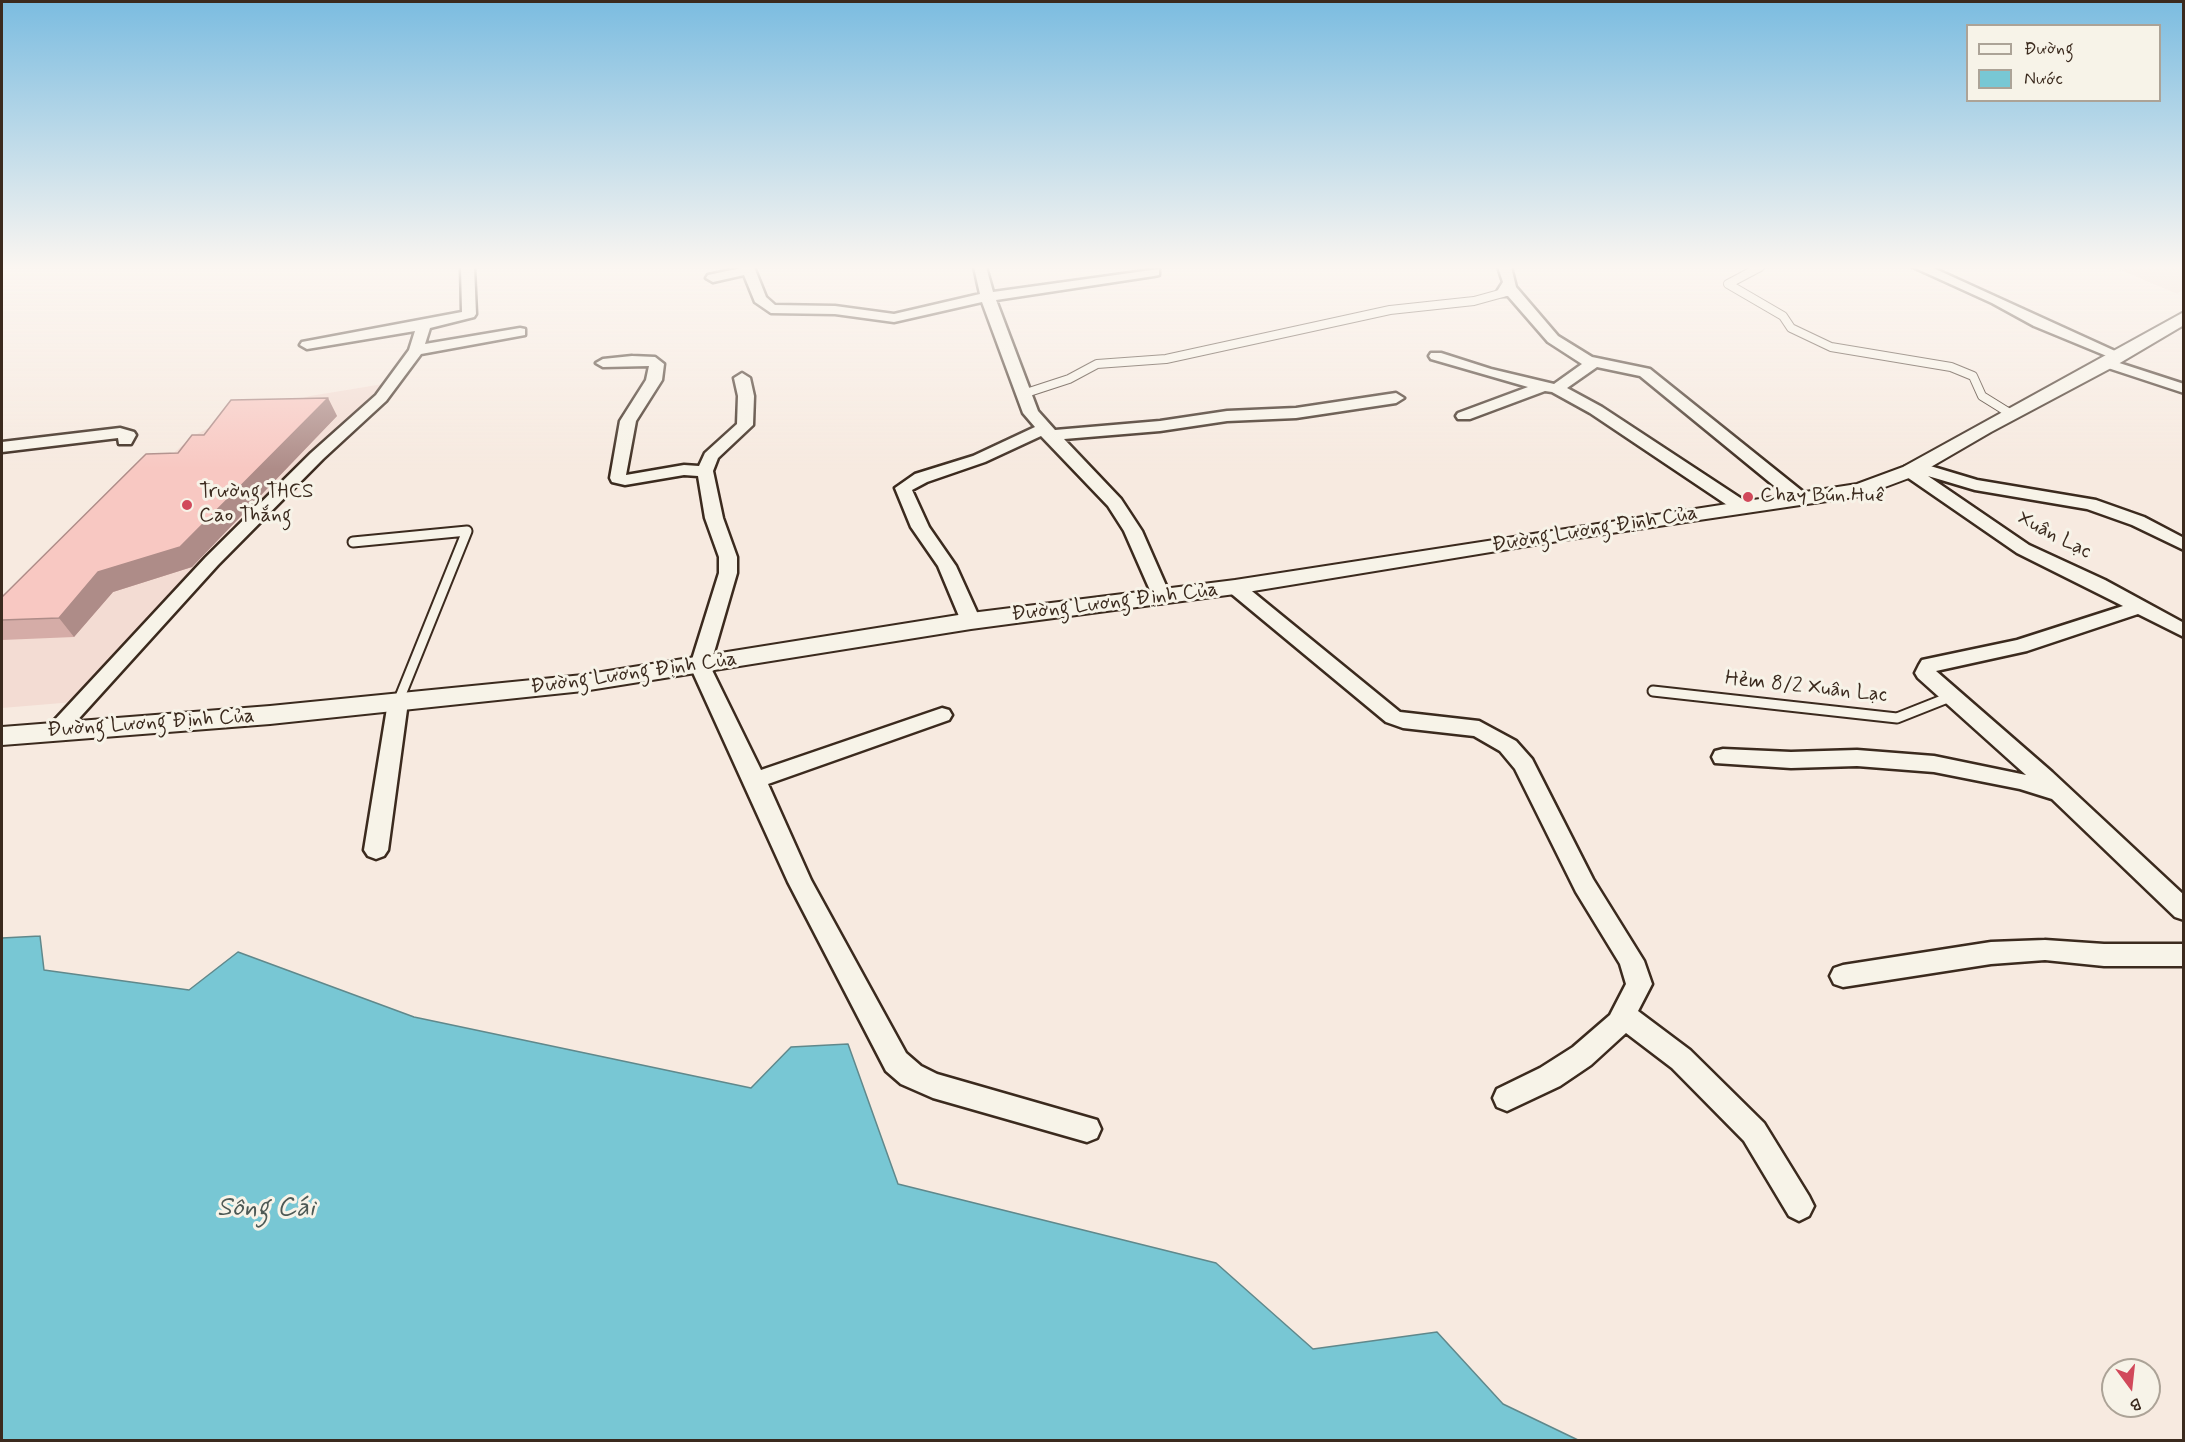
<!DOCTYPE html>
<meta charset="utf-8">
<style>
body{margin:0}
#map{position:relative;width:2185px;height:1442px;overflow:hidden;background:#f7eae0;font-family:Mynerve,sans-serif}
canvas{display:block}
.frame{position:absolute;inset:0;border:3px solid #3b2a1e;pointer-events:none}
.legend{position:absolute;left:1966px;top:24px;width:195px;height:78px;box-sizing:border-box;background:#f7f3e8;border:2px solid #aca397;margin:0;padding:8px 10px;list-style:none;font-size:18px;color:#3b2a1e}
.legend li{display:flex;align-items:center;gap:12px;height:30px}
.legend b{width:30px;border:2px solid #aca397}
.north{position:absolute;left:2101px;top:1358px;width:60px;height:60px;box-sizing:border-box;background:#f7f3e8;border:2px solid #aca397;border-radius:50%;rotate:165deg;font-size:16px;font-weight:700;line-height:24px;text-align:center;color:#3b2a1e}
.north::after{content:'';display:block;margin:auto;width:21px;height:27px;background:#d1495b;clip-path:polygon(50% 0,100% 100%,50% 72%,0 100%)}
</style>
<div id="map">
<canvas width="2185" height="1442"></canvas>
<div class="frame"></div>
<ul class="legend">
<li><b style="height:8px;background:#f7f3e8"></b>Đường</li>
<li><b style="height:16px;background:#78c7d4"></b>Nước</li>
</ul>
<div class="north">B</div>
</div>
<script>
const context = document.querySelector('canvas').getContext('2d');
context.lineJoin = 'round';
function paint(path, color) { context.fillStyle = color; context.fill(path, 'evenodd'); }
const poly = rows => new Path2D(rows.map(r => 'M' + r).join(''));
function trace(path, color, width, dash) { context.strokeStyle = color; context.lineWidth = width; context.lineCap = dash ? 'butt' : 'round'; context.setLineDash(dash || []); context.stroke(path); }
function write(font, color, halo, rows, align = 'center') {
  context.font = font + ' Mynerve,sans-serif'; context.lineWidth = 6; context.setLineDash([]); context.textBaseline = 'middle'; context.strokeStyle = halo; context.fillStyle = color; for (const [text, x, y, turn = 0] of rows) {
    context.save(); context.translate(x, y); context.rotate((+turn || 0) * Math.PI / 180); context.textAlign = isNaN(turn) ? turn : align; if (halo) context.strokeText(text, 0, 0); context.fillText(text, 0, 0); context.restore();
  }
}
paint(poly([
 [2113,267,2183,267,2183,290,2177,294],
 [383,384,74,702,2,708,2,604,193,436,230,417,310,396]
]), '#f3dcd3');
const water = poly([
 [40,936,44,970,189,990,238,952,414,1017,751,1088,791,1047,848,1044,898,1184,1216,1263,1313,1349,1437,1332,1503,1404,1578,1440,2,1440,2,938,40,936]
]);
paint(water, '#78c7d4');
trace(water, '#60888b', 1.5);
const serviceFar1 = poly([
 [1760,267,1728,284,1783,316,1791,328,1831,347,1951,367,1973,376,1982,396,2011,414],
 [1023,394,1069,379,1097,364,1166,359,1390,310,1474,301,1503,293]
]);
const service = poly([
 [353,542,467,531,398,702],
 [1653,691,1897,718,1950,697]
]);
const minor = poly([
 [461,267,474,267,476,314,474,317,430,328,425,344,520,328,525,329,525,335,421,354,386,401,323,459,218,565,63,736,56,739,49,736,45,731,49,726,206,557,311,453,376,395,409,350,415,331,307,349,300,345,302,342,462,312,461,267],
 [746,267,754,267,766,297,775,305,835,306,894,314,980,294,974,267,986,267,993,292,1159,269,1159,275,1154,276,996,300,1038,411,1055,430,1160,421,1227,411,1296,408,1396,393,1404,398,1396,403,1296,418,1227,421,1160,431,1064,439,1121,499,1142,531,1171,597,1162,603,1153,597,1124,531,1108,506,1041,436,985,462,927,482,912,490,929,527,956,566,981,621,978,625,971,627,964,625,961,621,938,566,911,527,895,488,915,474,973,456,1035,427,1023,413,982,302,894,322,835,314,771,313,755,302,744,275,713,282,706,278,708,275,746,267],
 [1498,267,1511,267,1516,287,1558,336,1592,357,1650,369,1807,495,1810,499,1807,503,1795,503,1640,376,1597,367,1567,388,1602,407,1748,503,1751,507,1748,511,1736,511,1590,413,1552,392,1545,391,1470,419,1458,419,1456,416,1458,413,1528,387,1431,359,1429,356,1431,353,1441,353,1491,369,1554,384,1582,364,1548,342,1508,296,1498,296,1496,293,1503,282,1498,267],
 [1913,267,1931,267,2126,356,2119,360,2114,359,2034,326,1992,303,1913,267],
 [632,356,655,357,664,364,662,380,636,421,626,475,684,465,699,466,705,453,737,424,738,396,734,378,742,373,750,378,754,396,753,425,718,458,713,471,723,518,737,557,737,573,710,666,761,770,942,708,949,710,952,715,949,720,768,784,811,880,906,1053,921,1066,937,1074,1097,1120,1101,1129,1097,1138,1087,1142,933,1098,901,1084,886,1071,788,882,690,666,719,573,719,557,705,518,698,476,684,475,625,485,612,482,610,478,620,421,646,380,649,366,603,367,596,363,603,359,632,356],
 [2107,359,2184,384,2184,393,2102,366,2100,363,2102,360,2107,359],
 [120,428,134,432,136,435,131,444,119,444,118,438,2,452,2,442,120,428],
 [1917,462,1977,480,2096,500,2144,517,2184,538,2184,550,2132,525,2087,509,1975,490,1928,476,2029,545,2105,580,2184,623,2184,637,2138,614,2027,651,1936,671,2052,772,2184,895,2184,920,2175,917,2052,799,2020,789,1934,772,1857,766,1791,768,1715,763,1712,757,1715,751,1723,749,1791,752,1857,750,1934,756,2026,775,1918,678,1915,673,1919,665,1922,660,2017,640,2123,606,2017,553,1904,475,1902,471,1904,467,1917,462],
 [1235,581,1242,583,1400,712,1479,721,1516,741,1532,759,1593,879,1644,961,1652,984,1638,1011,1690,1050,1764,1123,1809,1196,1814,1206,1809,1216,1799,1221,1789,1216,1744,1141,1672,1068,1626,1033,1591,1065,1560,1086,1507,1111,1497,1107,1493,1098,1497,1089,1540,1068,1573,1047,1610,1015,1626,984,1620,964,1576,892,1515,769,1500,751,1474,736,1403,728,1386,722,1228,591,1226,587,1228,583,1235,581],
 [398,695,405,697,408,702,388,850,384,856,376,859,368,856,364,850,388,702,391,697,398,695],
 [2045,940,2104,944,2184,944,2184,966,2104,966,2045,960,1991,964,1843,987,1834,984,1830,976,1834,968,1843,965,1991,942,2045,940]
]);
const tertiary = poly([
 [2184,312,2184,325,2113,367,1991,432,1917,475,1861,496,1564,540,1235,594,971,629,583,691,270,724,2,745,2,727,270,706,583,675,971,613,1235,580,1857,484,1903,467,2184,312]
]);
trace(serviceFar1, '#3b2a1e', 10);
trace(service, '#3b2a1e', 13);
trace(minor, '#3b2a1e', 5);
trace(tertiary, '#3b2a1e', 4);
trace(serviceFar1, '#f7f3e8', 8);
trace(service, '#f7f3e8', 9);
paint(minor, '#f7f3e8');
paint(tertiary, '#f7f3e8');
paint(poly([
 [328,398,337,416,192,567,113,592,74,637,2,640,2,597,178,453,204,435]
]), '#d5aca7');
paint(poly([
 [328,398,337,416,192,567,113,592,74,637,59,618,98,572]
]), '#ae8c88');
const building = poly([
 [328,398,180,547,98,572,59,618,2,620,2,597,146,454,178,453,192,435,204,435,231,400,328,398]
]);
paint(building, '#f8c8c2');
trace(building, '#ae8c88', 1.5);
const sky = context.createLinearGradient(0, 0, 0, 469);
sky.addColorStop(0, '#7bbce0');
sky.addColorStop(0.57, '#fbf6f1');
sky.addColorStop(1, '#fbf6f100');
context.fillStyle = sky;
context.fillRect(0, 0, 2185, 469);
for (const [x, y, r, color] of [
 [1748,497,6,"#d1495b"],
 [187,505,6,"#d1495b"]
]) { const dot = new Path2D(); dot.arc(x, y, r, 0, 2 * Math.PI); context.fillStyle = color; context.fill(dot); trace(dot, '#f7f3e8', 2); }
write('21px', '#3b2a1e', '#f7f3e8', [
 ["Trường THCS",199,493],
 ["Cao Thắng",199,517],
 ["Chay Bún Huê",1760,497]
], 'left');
write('21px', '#3b2a1e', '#f7f3e8', [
 ["Đường Lương Định Của",1595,530,-9],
 ["Xuân Lạc",2054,536,27],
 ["Đường Lương Định Của",1115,603,-7],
 ["Đường Lương Định Của",634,674,-8],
 ["Hẻm 8/2 Xuân Lạc",1806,688,6],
 ["Đường Lương Định Của",151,724,-4]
]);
write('italic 27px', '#4d5955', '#f7f3e8', [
 ["Sông Cái",266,1209]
]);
</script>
